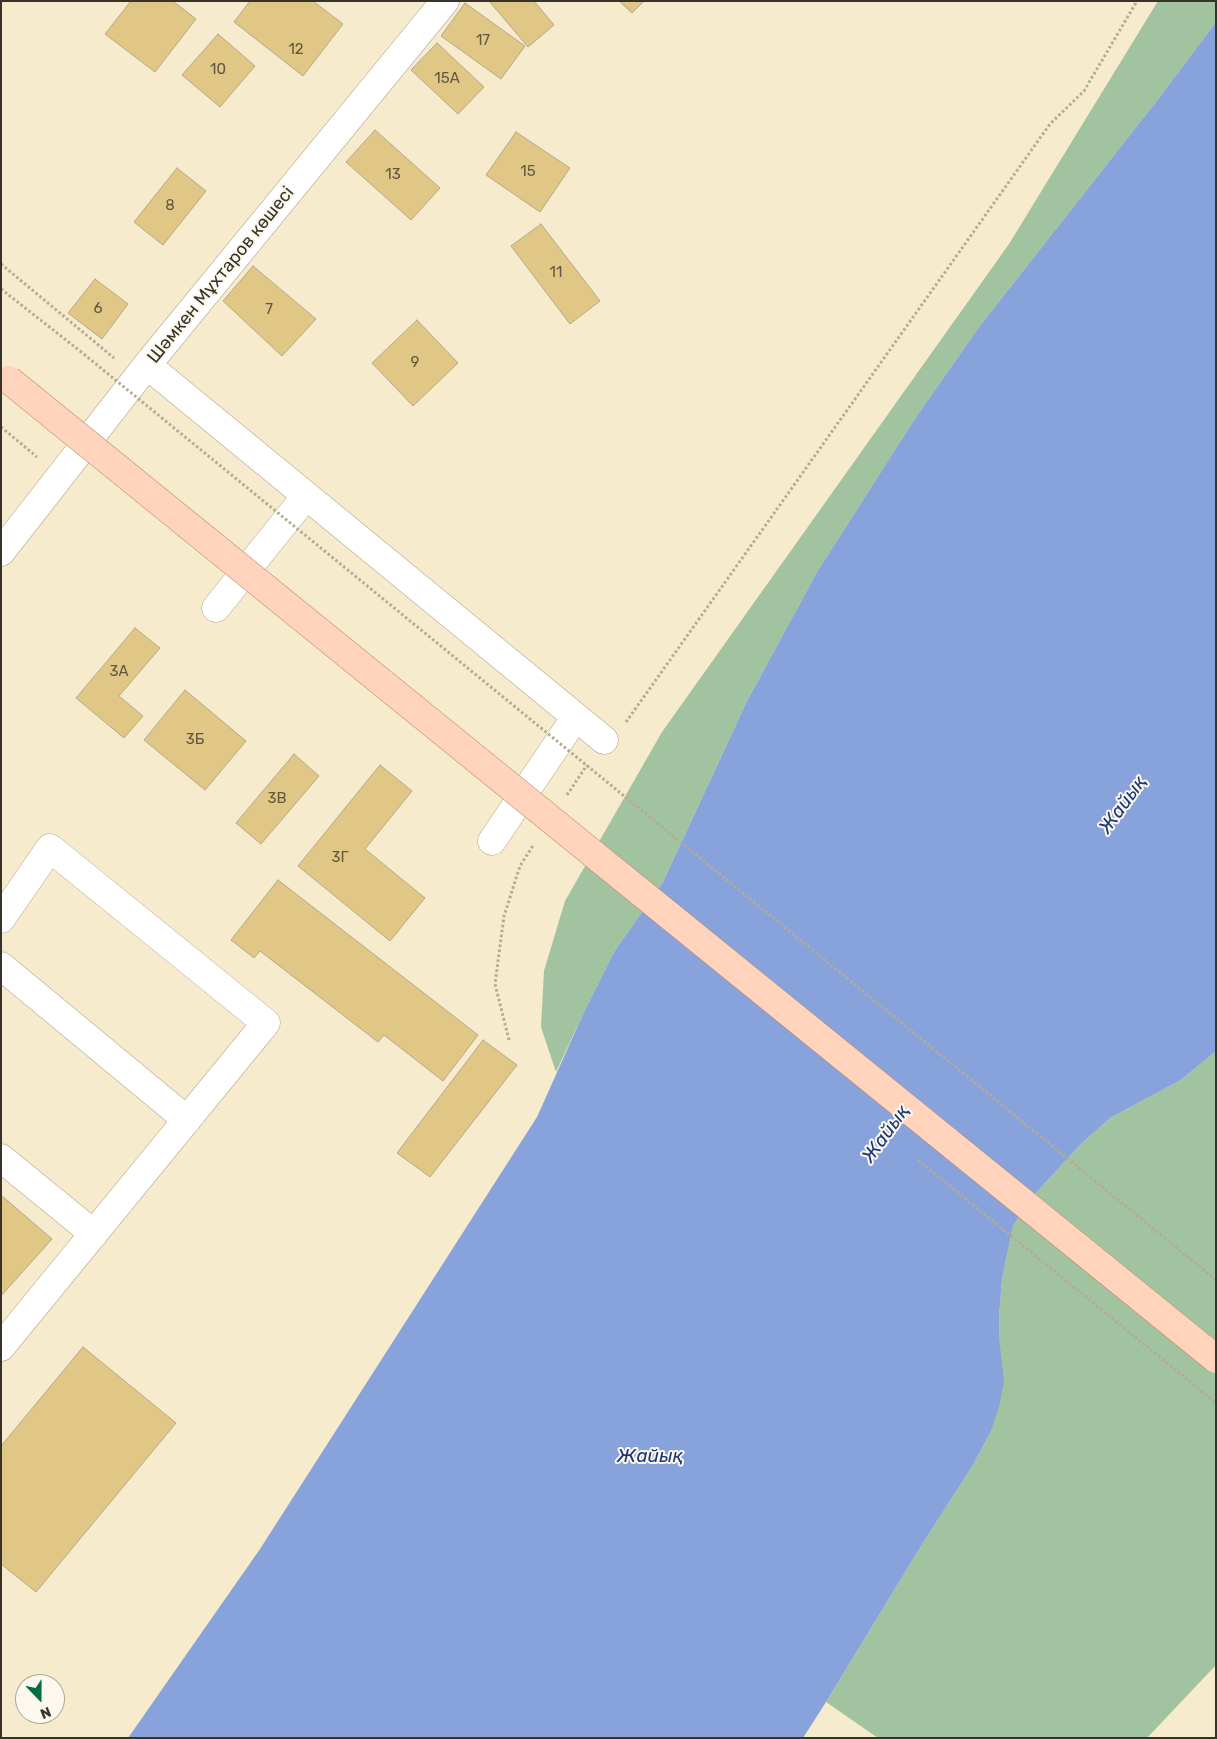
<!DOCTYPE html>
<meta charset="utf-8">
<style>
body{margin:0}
#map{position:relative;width:1217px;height:1739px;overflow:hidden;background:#f6ebcd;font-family:Rubik,sans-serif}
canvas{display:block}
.frame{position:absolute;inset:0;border:2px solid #373328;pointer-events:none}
.north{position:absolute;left:15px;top:1674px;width:50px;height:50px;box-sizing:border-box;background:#fdf8ed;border:1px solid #aea99e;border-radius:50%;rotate:158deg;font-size:14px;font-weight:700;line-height:20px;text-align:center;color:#373328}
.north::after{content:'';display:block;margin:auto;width:18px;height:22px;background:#006d45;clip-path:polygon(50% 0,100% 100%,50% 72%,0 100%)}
</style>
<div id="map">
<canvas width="1217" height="1739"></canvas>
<div class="frame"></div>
<div class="north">N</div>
</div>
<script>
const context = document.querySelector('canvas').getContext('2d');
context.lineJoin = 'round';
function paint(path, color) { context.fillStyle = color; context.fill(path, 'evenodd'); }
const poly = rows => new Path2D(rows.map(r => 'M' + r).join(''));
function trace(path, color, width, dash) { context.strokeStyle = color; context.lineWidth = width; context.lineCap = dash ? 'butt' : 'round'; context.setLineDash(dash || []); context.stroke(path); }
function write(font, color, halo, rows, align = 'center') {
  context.font = font + ' Rubik,sans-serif'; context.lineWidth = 4; context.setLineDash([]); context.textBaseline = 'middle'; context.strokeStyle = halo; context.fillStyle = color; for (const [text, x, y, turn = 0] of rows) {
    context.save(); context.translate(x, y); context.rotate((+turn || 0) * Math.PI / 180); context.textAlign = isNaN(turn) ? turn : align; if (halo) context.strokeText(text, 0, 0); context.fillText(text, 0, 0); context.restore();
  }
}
paint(poly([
 [1158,1,1216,1,1216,22,1159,98,979,327,914,420,817,572,747,701,663,882,614,952,584,1012,556,1072,541,1027,544,971,565,901,662,732,1009,244],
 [1216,1051,1216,1665,1147,1738,878,1738,826,1702,921,1546,973,1465,991,1431,1000,1346,999,1318,1002,1279,1013,1226,1032,1197,1081,1144,1110,1118,1181,1080]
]), '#a2c39f');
paint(poly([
 [1216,22,1216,1051,1181,1080,1110,1118,1081,1144,1032,1197,1013,1226,1002,1279,999,1318,1000,1346,1004,1381,1000,1403,991,1431,973,1465,921,1546,826,1702,803,1738,128,1738,260,1549,537,1117,584,1012,614,952,663,882,747,701,817,572,914,420,979,327,1159,98]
]), '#88a3dc');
const building = poly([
 [131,1,173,1,196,19,155,72,105,34,131,1],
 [250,1,313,1,343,24,303,76,234,22,250,1],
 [489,1,534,1,554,25,528,47,489,1],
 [619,1,644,1,632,13,619,1],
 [465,3,525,46,501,79,441,36,465,3],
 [218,34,255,66,220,107,182,75,218,34],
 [437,43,484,87,458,114,411,70,437,43],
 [375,130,440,188,411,220,346,162,375,130],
 [516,132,570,168,540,212,486,175,516,132],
 [177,168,206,191,163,245,134,222,177,168],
 [541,224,600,301,570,324,511,246,541,224],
 [253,266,316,319,282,356,223,301,253,266],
 [95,279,128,304,102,339,68,313,95,279],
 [417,320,458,363,413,406,372,363,417,320],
 [135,628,160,648,119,696,143,716,124,738,76,698,135,628],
 [185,690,246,741,205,790,144,740,185,690],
 [294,754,319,776,261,844,236,823,294,754],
 [380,765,412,791,365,849,425,898,390,941,298,866,380,765],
 [278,880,478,1035,443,1081,384,1035,378,1042,260,951,254,958,231,940,278,880],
 [483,1040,517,1065,430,1177,397,1153,483,1040],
 [1,1195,52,1239,1,1296,1,1195],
 [83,1347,176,1423,36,1592,1,1564,1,1446,83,1347]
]);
paint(building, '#e1c785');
trace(building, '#b3a88c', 1);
const minor = poly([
 [147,365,604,740],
 [1,552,147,365,445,1],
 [216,608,306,496],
 [492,841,575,718],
 [1,919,50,848,266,1023,1,1347],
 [1,966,187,1120],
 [1,1158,94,1234]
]);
trace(minor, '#b2a78b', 29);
trace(poly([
 [1,264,114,358],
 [1,289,80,351],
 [1,427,37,457],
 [626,722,1050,124,1084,91,1137,1],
 [567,795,587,765],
 [509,1040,495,984,504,916,520,866,534,844]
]), '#b4ab94', 3, [2.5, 2.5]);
trace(minor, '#fff', 28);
const majorBridge = poly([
 [9,380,1216,1359]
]);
trace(majorBridge, '#b9886c', 29, []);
trace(poly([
 [80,351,1216,1280],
 [918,1160,1216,1403]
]), '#b4ab94', 3, [2.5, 2.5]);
trace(majorBridge, '#ffd3bc', 28);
write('15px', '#62583f', null, [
 ["17",483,41],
 ["12",296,50],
 ["10",218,70],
 ["15А",447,79],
 ["15",528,172],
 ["13",393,175],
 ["8",170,206],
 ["11",556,273],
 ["6",98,309],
 ["7",269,310],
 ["9",415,363],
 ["3А",119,672],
 ["3Б",195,740],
 ["3В",277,799],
 ["3Г",340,858]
]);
write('18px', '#373328', '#fdf8ed', [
 ["Шәмкен Мұхтаров көшесі",221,275,-51]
]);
write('italic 19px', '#1b3679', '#fdf8ed', [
 ["Жайық",1123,805,-54],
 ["Жайық",886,1134,-54],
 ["Жайық",650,1457]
]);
</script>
